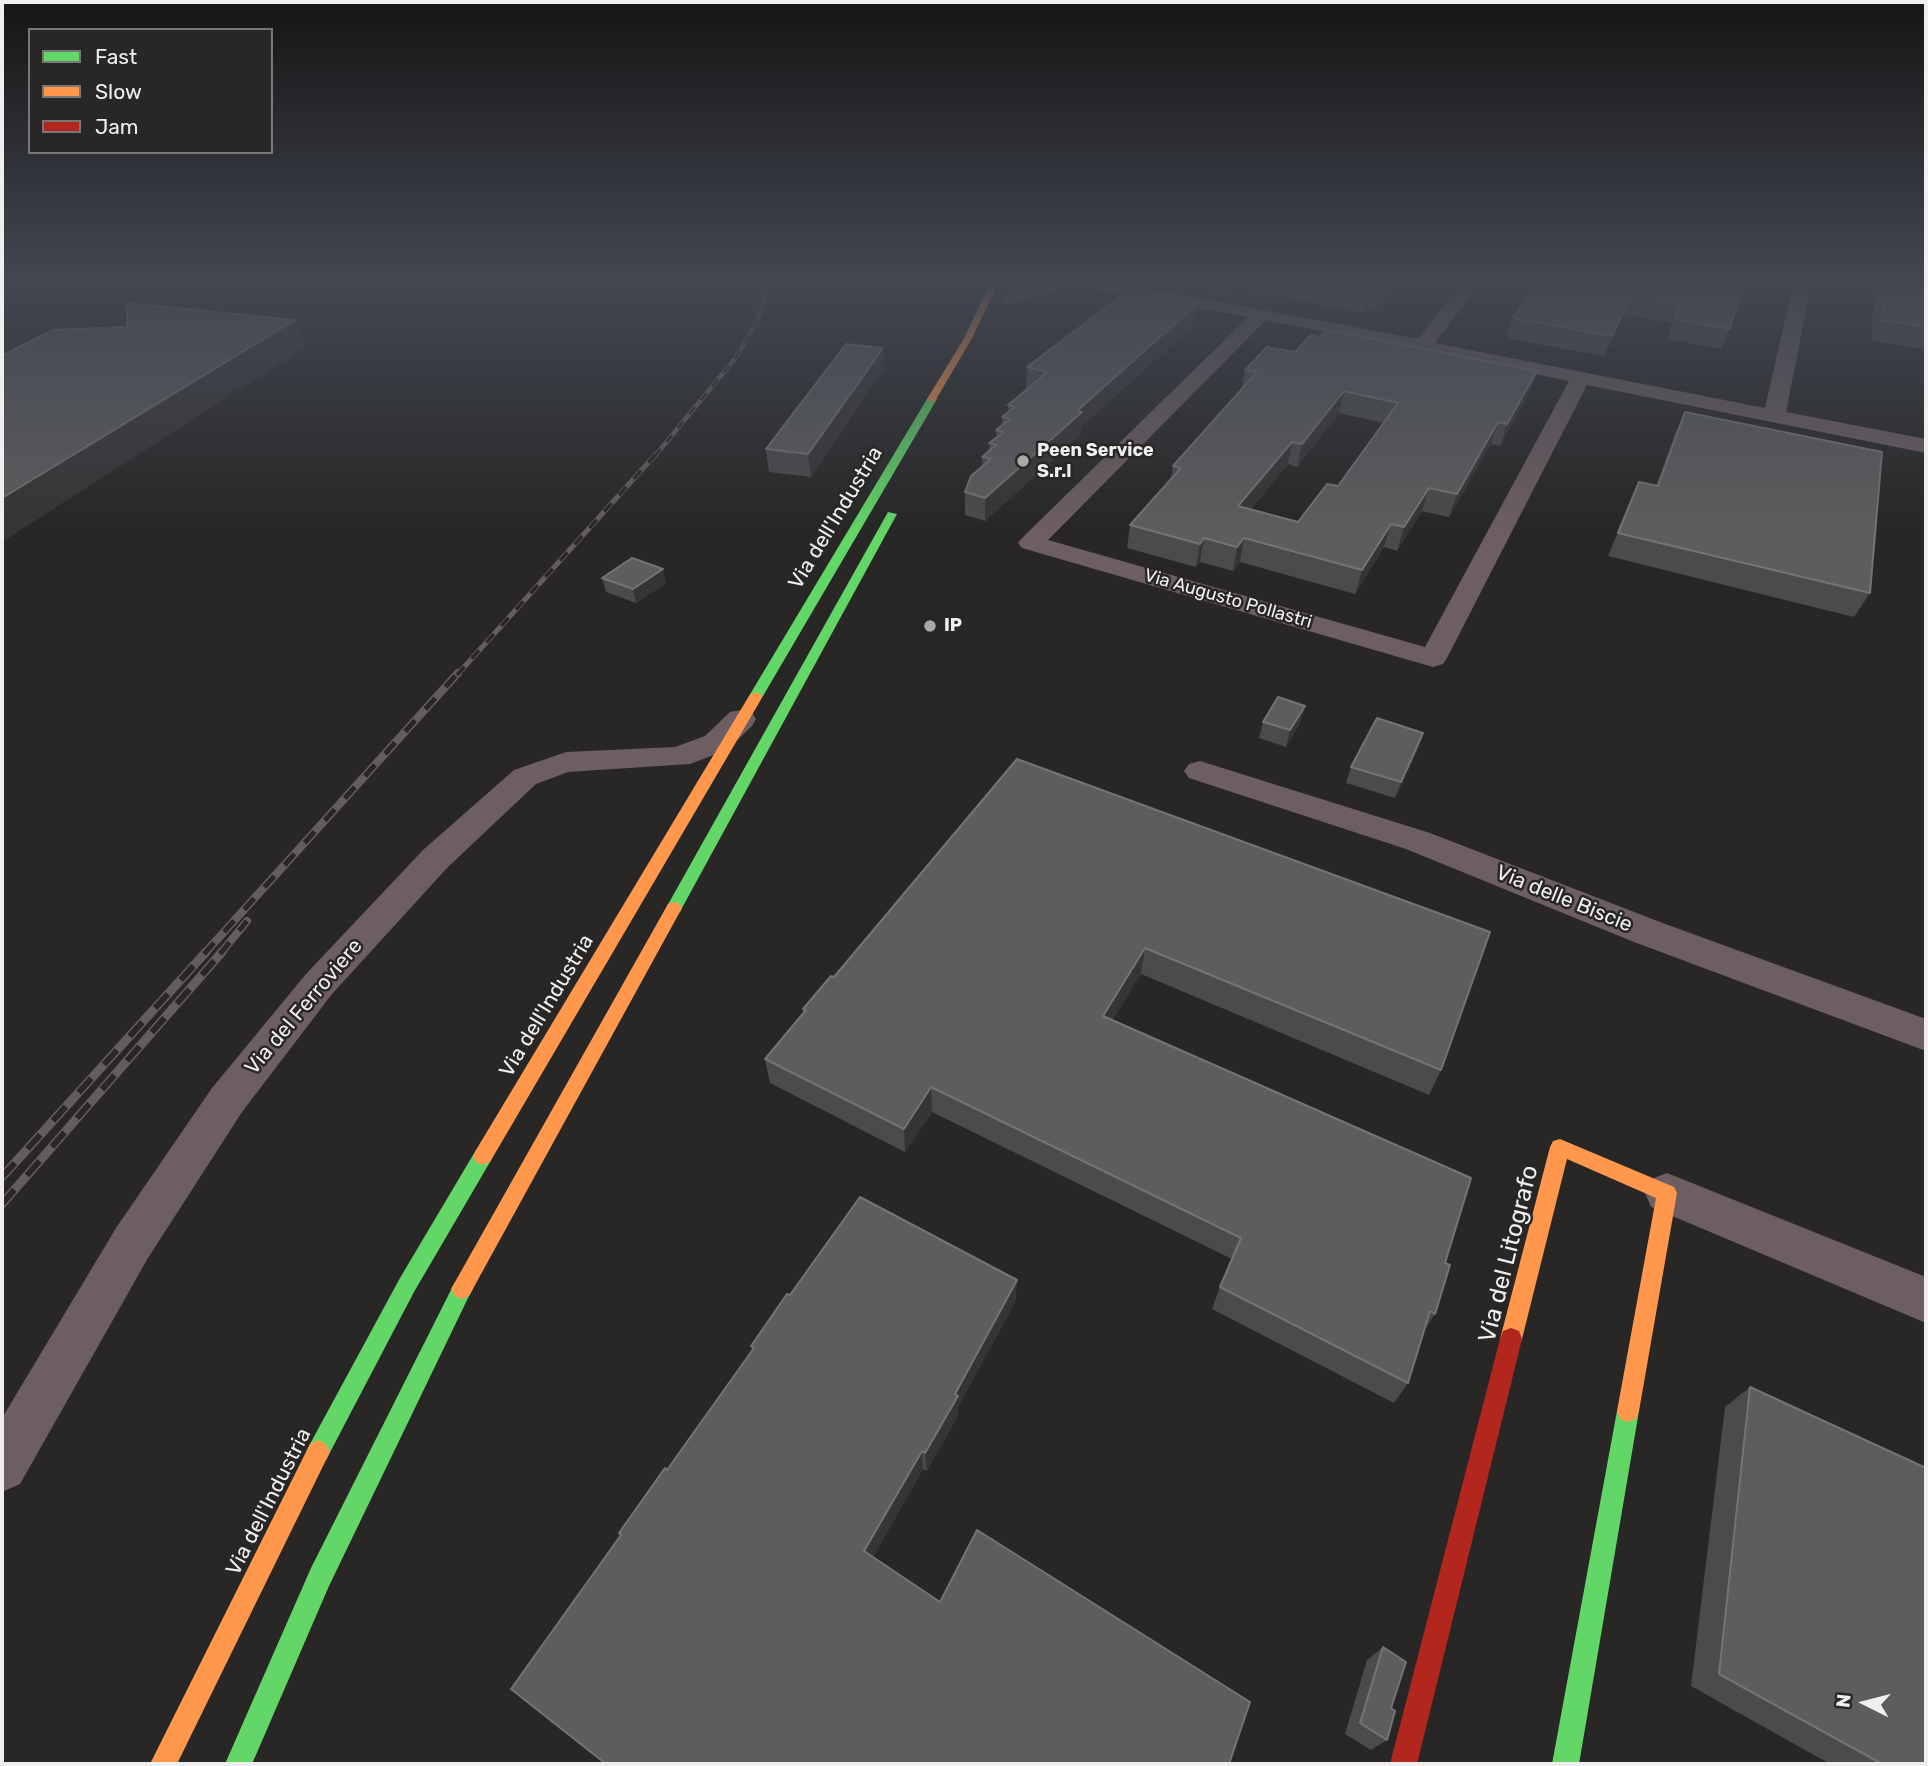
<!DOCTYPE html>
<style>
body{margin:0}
#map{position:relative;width:1928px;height:1766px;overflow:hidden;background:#282726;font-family:Rubik,sans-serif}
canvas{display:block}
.frame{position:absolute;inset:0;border:4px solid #f0efed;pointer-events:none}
.legend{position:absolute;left:28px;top:28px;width:245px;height:126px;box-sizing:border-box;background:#292725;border:2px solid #797775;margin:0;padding:9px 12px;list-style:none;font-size:21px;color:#f0efed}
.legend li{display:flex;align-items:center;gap:14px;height:35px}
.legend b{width:35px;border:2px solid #797775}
.north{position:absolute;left:1830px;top:1668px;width:70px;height:70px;-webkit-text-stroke:5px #292725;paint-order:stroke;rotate:276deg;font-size:19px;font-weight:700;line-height:28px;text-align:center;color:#f0efed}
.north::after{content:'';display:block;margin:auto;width:24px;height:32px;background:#f0efed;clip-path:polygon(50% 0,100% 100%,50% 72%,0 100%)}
</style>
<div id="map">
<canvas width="1928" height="1766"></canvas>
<div class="frame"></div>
<ul class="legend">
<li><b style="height:9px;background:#63d668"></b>Fast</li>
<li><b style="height:9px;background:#ff974d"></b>Slow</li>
<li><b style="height:9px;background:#b3261e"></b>Jam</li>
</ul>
<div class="north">N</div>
</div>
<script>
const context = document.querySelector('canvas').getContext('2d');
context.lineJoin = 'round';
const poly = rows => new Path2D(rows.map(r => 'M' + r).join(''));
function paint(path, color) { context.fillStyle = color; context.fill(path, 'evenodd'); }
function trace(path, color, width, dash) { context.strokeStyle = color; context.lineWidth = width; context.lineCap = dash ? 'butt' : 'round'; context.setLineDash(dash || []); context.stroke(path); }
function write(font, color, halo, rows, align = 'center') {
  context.font = font + ' Rubik,sans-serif'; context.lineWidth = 5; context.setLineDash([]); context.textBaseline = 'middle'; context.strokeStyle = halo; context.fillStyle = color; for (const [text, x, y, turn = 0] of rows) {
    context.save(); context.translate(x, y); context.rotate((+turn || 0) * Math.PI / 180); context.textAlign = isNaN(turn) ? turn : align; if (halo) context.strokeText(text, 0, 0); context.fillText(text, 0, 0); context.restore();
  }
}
paint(poly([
 [1069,284,1066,288,1009,304,1000,299,1031,284,1069,284],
 [1084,284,1125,284,1418,339,1461,284,1479,284,1435,343,1765,408,1793,284,1811,284,1786,412,1926,439,1926,453,1587,385,1447,658,1443,664,1433,667,1022,548,1018,543,1022,538,1248,317,1093,289,1084,284],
 [1266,320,1569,381,1425,647,1048,540,1266,320],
 [741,710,752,712,756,719,752,726,727,750,690,764,568,772,536,784,447,868,332,994,242,1112,148,1258,20,1484,2,1492,2,1418,116,1228,212,1088,306,974,423,850,514,770,566,752,675,747,705,736,730,712,741,710],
 [1200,761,1430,833,1660,922,1926,1019,1926,1051,1634,942,1406,849,1189,778,1184,771,1189,764,1200,761],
 [1667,1173,1926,1277,1926,1323,1651,1207,1645,1193,1651,1179,1667,1173]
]), '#6d5e62');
paint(poly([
 [932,396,937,399,763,696,756,700,751,699,749,696,927,399,932,396],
 [888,512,897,514,682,908,680,912,674,914,668,912,666,908,888,512],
 [483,1147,490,1150,493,1156,490,1162,414,1292,326,1460,318,1464,310,1460,306,1452,310,1444,400,1278,476,1150,483,1147],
 [462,1279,469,1282,473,1289,469,1296,329,1586,252,1764,225,1764,311,1568,455,1282,462,1279],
 [1628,1400,1636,1403,1639,1411,1579,1764,1552,1764,1617,1411,1620,1403,1628,1400]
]), '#63d668');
paint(poly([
 [990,284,998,284,971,340,935,401,929,401,927,399,963,340,990,284],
 [756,692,763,696,490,1162,483,1165,476,1162,473,1156,476,1150,749,696,756,692],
 [674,902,680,904,682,908,469,1296,462,1299,455,1296,451,1289,455,1282,668,904,674,902],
 [1560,1139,1674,1187,1677,1193,1639,1411,1636,1419,1628,1422,1620,1419,1617,1411,1656,1198,1567,1159,1522,1339,1519,1347,1511,1350,1503,1347,1500,1339,1550,1147,1553,1141,1560,1139],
 [318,1440,326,1444,330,1452,326,1460,177,1764,150,1764,310,1444,318,1440]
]), '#ff974d');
paint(poly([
 [1511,1328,1519,1331,1522,1339,1417,1764,1390,1764,1500,1339,1503,1331,1511,1328]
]), '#b3261e');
const railFar3 = poly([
 [655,456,737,356,758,318,770,284]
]);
const railFar2 = poly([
 [457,675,656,454]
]);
const railFar1 = poly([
 [204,954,458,673],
 [220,954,247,921]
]);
const rail = poly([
 [2,1177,206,952],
 [2,1204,222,952]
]);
trace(railFar3, '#645d5d', 4.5);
trace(railFar2, '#645d5d', 5);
trace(railFar1, '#645d5d', 8);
trace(rail, '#645d5d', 9);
trace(railFar3, '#292725', 2.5, [9]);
trace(railFar2, '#292725', 3.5, [11]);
trace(railFar1, '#292725', 5, [15]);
trace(rail, '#292725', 6, [19]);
paint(poly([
 [1194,284,1414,284,1408,291,1395,289,1376,311,1367,309,1363,313,1235,288,1225,297],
 [1535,284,1750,284,1748,289,1742,288,1730,329,1721,349,1667,339,1672,323,1624,314,1604,356,1506,338,1513,318],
 [1875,284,1926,284,1926,350,1871,340],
 [1196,323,1081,427,1081,434,985,521,965,515,965,492,982,466,982,457,989,452,989,443,996,438,996,430,1002,425,1002,417,1008,412,1008,405,1028,389,1026,388,1027,367],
 [883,348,884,369,811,477,769,472,766,449],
 [1295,352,1530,392,1500,446,1491,444,1449,517,1422,511,1397,551,1384,547,1355,594,1240,562,1233,571,1200,562,1196,567,1127,548,1130,525,1171,480,1173,466,1241,390,1245,370],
 [1339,413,1384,423,1338,486,1298,522,1250,510,1288,464,1297,467],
 [1685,412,1870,593,1854,617,1608,556,1639,482,1656,486,1675,434],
 [602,578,666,583,636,603,606,592],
 [1305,706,1300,723,1286,747,1259,738,1263,722],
 [1926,737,1926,784,1924,783,1925,738],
 [1418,749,1395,798,1346,783,1351,767],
 [1017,759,1441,1070,1429,1095,1141,974,1112,1020,1445,1263,1435,1314,1425,1329,1408,1383,1394,1403,1212,1309,1220,1287,1232,1259,932,1112,905,1152,770,1083,765,1059,803,1013,803,1009,834,977],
 [1017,1280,1015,1302,958,1407,958,1415,927,1471,923,1469,873,1557,940,1602,1250,1702,621,1536,619,1533,667,1470,752,1351,751,1346,790,1295],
 [1750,1387,1926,1764,1830,1764,1691,1686,1725,1407],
 [1383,1647,1391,1708,1387,1740,1371,1750,1345,1734,1367,1660]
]), '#4b4b4b');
paint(poly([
 [1227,284,1235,284,1235,288,1225,297],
 [1387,284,1396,284,1395,289,1376,311,1381,291],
 [1372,289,1367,309,1363,313,1368,293],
 [1631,295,1624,314,1604,356,1612,336],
 [1198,303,1196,323,1081,427,1081,434,985,521,985,498,1077,411],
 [295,320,306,347,2,542,2,498],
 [883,348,884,369,811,477,808,454],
 [1537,371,1530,392,1500,446,1507,424],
 [1344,391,1339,413,1297,467,1302,444],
 [1498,422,1491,444,1449,517,1457,494],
 [1292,442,1288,464,1234,530,1238,506],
 [1429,488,1422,511,1397,551,1404,527],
 [1391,524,1384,547,1355,594,1362,570],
 [1204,538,1200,562,1196,567,1200,544],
 [1244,538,1240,562,1233,571,1237,547],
 [663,569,666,583,636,603,633,589],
 [1305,706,1300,723,1286,747,1290,730],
 [1423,733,1418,749,1395,798,1401,782],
 [1145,948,1141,974,1100,1041,1103,1016],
 [931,1087,932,1112,905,1152,904,1129],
 [1017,1280,1015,1302,958,1407,958,1415,927,1471,925,1453,955,1394],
 [922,1451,923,1469,867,1567,864,1551]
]), '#363535');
const building = poly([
 [1321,284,1387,284,1381,291,1372,289,1368,293,1321,284],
 [1535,284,1743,284,1730,329,1675,319,1680,304,1631,295,1612,336,1513,318,1535,284],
 [1884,284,1926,284,1926,327,1882,320,1884,284],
 [1129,290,1198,303,1077,411,1082,412,985,498,965,492,971,476,991,459,982,457,996,445,989,443,1004,432,996,430,1010,419,1002,417,1015,407,1008,405,1048,372,1027,367,1129,290],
 [127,303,295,320,2,498,2,356,53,330,127,327,127,303],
 [1326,331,1337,332,1537,371,1507,424,1498,422,1457,494,1429,488,1404,527,1391,524,1362,570,1244,538,1237,547,1204,538,1200,544,1130,525,1181,468,1173,466,1257,372,1245,370,1267,347,1295,352,1311,335,1320,337,1326,331],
 [1344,391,1398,403,1338,486,1327,484,1298,522,1238,506,1292,442,1302,444,1344,391],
 [846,344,883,348,808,454,766,449,846,344],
 [1685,412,1882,452,1870,593,1618,533,1639,482,1658,486,1685,412],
 [632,558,663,569,633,589,602,578,632,558],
 [1278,697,1305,706,1290,730,1263,722,1278,697],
 [1377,718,1423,733,1401,782,1351,767,1377,718],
 [1017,759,1490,932,1441,1070,1145,948,1103,1016,1471,1178,1445,1263,1450,1265,1435,1314,1430,1311,1408,1383,1220,1287,1241,1238,931,1087,904,1129,765,1059,806,1010,803,1009,831,976,834,977,1017,759],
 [860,1197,1017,1280,955,1394,958,1396,925,1453,922,1451,864,1551,940,1602,977,1530,1250,1702,1229,1764,606,1764,511,1689,621,1535,619,1533,665,1468,667,1470,754,1348,751,1346,787,1294,790,1295,860,1197],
 [1750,1387,1926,1468,1926,1764,1882,1764,1719,1674,1750,1387],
 [1383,1647,1406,1662,1391,1708,1395,1711,1387,1740,1360,1723,1383,1647]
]);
paint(building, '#5d5d5d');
trace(building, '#747473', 2);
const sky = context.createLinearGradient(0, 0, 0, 532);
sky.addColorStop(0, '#161515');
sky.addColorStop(0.53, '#424752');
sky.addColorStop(1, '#42475200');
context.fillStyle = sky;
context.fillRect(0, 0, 1928, 532);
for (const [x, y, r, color] of [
 [1023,461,7,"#aaa9a7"],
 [930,626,7,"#aaa9a7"]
]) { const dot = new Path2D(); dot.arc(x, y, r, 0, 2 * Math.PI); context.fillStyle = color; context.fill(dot); trace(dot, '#292725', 2.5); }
write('bold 18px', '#f0efed', '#292725', [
 ["Peen Service",1037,451],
 ["S.r.l",1037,472],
 ["IP",944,626]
], 'left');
write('18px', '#f0efed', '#292725', [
 ["Via Augusto Pollastri",1228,599,16]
]);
write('21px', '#f0efed', '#292725', [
 ["Via dell'Industria",836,518,-59],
 ["Via delle Biscie",1564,899,22],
 ["Via dell'Industria",547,1006,-59],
 ["Via del Ferroviere",304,1007,-50],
 ["Via dell'Industria",269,1502,-63]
]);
write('24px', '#f0efed', '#292725', [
 ["Via del Litografo",1509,1254,-76]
]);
</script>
